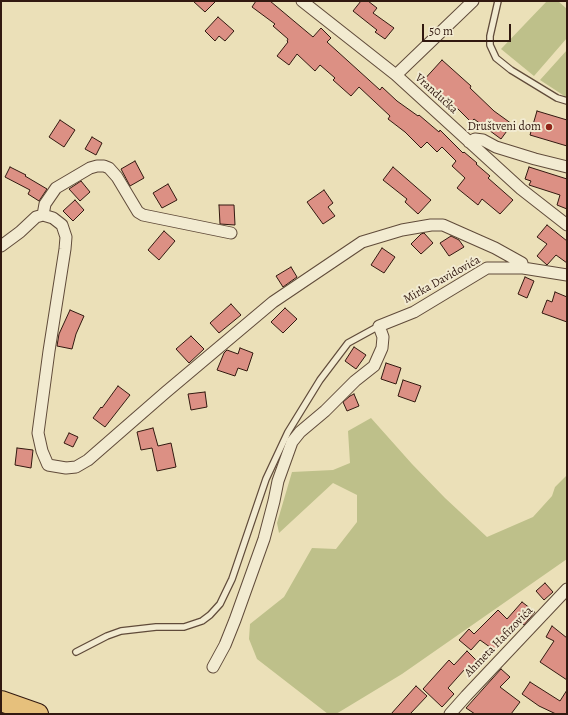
<!DOCTYPE html>
<meta charset="utf-8">
<style>
body{margin:0}
#map{position:relative;width:568px;height:715px;overflow:hidden;background:#ebe0b8;font-family:Alegreya,serif}
canvas{display:block}
.frame{position:absolute;inset:0;border:2px solid #321910;pointer-events:none}
.scale{position:absolute;left:422px;top:24px;width:89px;height:18px;box-sizing:border-box;border:2px solid #321910;border-top:0;padding-left:5px;font-size:12px;line-height:14px;white-space:nowrap;color:#321910;-webkit-text-stroke:3px #f2ebd1;paint-order:stroke}
</style>
<div id="map">
<canvas width="568" height="715"></canvas>
<div class="frame"></div>
<div class="scale">50 m</div>
</div>
<script>
const context = document.querySelector('canvas').getContext('2d');
context.lineJoin = 'round';
function paint(path, color) { context.fillStyle = color; context.fill(path, 'evenodd'); }
const poly = rows => new Path2D(rows.map(r => 'M' + r).join(''));
function trace(path, color, width, dash) { context.strokeStyle = color; context.lineWidth = width; context.lineCap = dash ? 'butt' : 'round'; context.setLineDash(dash || []); context.stroke(path); }
function write(font, color, halo, rows, align = 'center') {
  context.font = font + ' Alegreya,serif'; context.lineWidth = 4; context.setLineDash([]); context.textBaseline = 'middle'; context.strokeStyle = halo; context.fillStyle = color; for (const [text, x, y, turn = 0] of rows) {
    context.save(); context.translate(x, y); context.rotate((+turn || 0) * Math.PI / 180); context.textAlign = isNaN(turn) ? turn : align; if (halo) context.strokeText(text, 0, 0); context.fillText(text, 0, 0); context.restore();
  }
}
paint(poly([
 [547,1,558,1,567,9,567,38,534,76,501,49],
 [567,50,567,96,566,97,540,80],
 [371,418,412,464,445,498,487,537,533,517,552,496,555,487,567,475,567,559,402,674,336,714,328,714,257,659,249,639,250,624,284,597,312,548,336,549,357,522,357,495,333,483,279,533,277,523,292,472,333,470,350,463,348,431]
]), '#bec08a');
const building = poly([
 [193,1,216,1,205,12,193,1],
 [256,1,270,1,313,37,321,28,331,38,327,42,380,90,382,87,397,101,418,116,419,115,439,132,440,130,463,153,464,152,477,163,476,164,490,176,488,178,513,200,500,214,482,199,478,205,457,188,465,178,452,166,456,161,442,147,437,152,427,142,421,148,405,132,388,119,390,116,359,87,351,96,333,80,335,78,320,65,315,71,297,54,289,65,277,56,288,42,287,41,288,39,273,26,275,24,252,7,256,1],
 [361,1,368,1,377,8,373,13,394,28,385,39,375,32,377,30,353,11,361,1],
 [218,17,234,31,225,41,219,36,215,41,205,31,218,17],
 [442,60,471,86,470,88,494,111,512,124,501,139,474,119,471,122,454,105,451,108,422,82,442,60],
 [537,111,567,120,567,146,530,135,537,111],
 [60,120,75,130,64,147,49,137,60,120],
 [92,137,102,143,96,155,85,149,92,137],
 [135,161,144,178,130,186,121,169,135,161],
 [10,167,26,175,25,176,47,189,39,201,28,194,30,190,5,177,10,167],
 [393,167,431,200,418,214,405,202,407,199,383,180,393,167],
 [529,167,567,179,567,209,557,205,560,195,529,185,531,181,525,179,529,167],
 [81,181,90,192,80,201,69,189,81,181],
 [168,184,177,200,162,208,153,193,168,184],
 [324,190,333,203,328,207,335,216,323,224,307,202,324,190],
 [75,200,84,210,73,221,63,211,75,200],
 [219,205,234,205,235,225,220,224,219,205],
 [547,225,567,241,567,263,556,255,547,265,537,256,547,244,537,237,547,225],
 [164,231,175,241,159,260,148,250,164,231],
 [424,233,433,243,421,254,411,244,421,234,424,233],
 [451,236,459,240,464,247,449,256,440,243,451,236],
 [382,248,395,257,384,273,371,265,382,248],
 [291,267,297,277,283,287,276,276,291,267],
 [525,277,534,281,527,298,518,294,525,277],
 [555,292,567,297,567,322,542,313,547,300,552,302,555,292],
 [231,304,241,315,219,333,210,323,231,304],
 [285,308,297,319,283,333,271,322,285,308],
 [70,310,84,316,76,334,72,349,57,346,59,334,70,310],
 [191,336,204,349,189,363,176,349,191,336],
 [354,347,366,355,356,369,345,361,354,347],
 [240,348,253,353,247,371,238,368,235,376,217,370,224,353,227,350,238,354,240,348],
 [386,363,401,368,396,384,381,379,386,363],
 [403,380,421,386,415,402,398,396,403,380],
 [118,386,130,395,105,427,93,418,101,407,102,408,118,386],
 [205,392,207,407,191,410,188,394,205,392],
 [354,394,359,406,347,411,343,402,350,396,354,394],
 [153,428,158,446,171,443,176,467,157,471,152,448,141,450,137,432,153,428],
 [69,433,78,437,73,447,64,443,69,433],
 [17,448,33,450,31,468,15,465,17,448],
 [545,583,553,592,544,600,536,591,545,583],
 [522,602,535,612,524,625,521,623,494,650,480,640,471,650,459,640,469,629,474,634,498,610,507,619,522,602],
 [552,626,567,638,567,680,540,662,554,641,546,637,552,626],
 [467,651,481,665,472,675,465,669,448,688,454,694,442,707,423,689,449,660,454,665,467,651],
 [501,669,510,677,500,687,520,702,511,714,475,714,466,708,501,669],
 [530,682,560,701,567,690,567,714,556,714,539,706,522,694,530,682],
 [416,686,427,696,410,714,391,714,416,686]
]);
paint(building, '#dc9084');
trace(building, '#321910', 1);
const lane = poly([
 [498,1,490,36,490,45,496,58,511,70,557,98,567,101],
 [76,652,107,636,121,631,156,627,184,627,202,621,210,615,220,604,232,579,266,479,288,432,320,380,348,343,379,326]
]);
const street = poly([
 [302,1,396,75,521,189,567,225],
 [396,75,473,1],
 [469,142,475,139,483,140,496,147,535,159,567,167],
 [43,215,45,204,56,188,90,168,97,166,104,166,109,168,117,177,138,212,143,215,231,233],
 [1,246,20,232,36,217,43,215,53,218,62,225,66,237,65,249,49,351,38,433,42,451,48,465,66,468,76,467,88,460,166,392,273,302,362,242,402,230,431,225,443,225,495,248,522,263,523,268],
 [213,667,225,645,235,620,264,539,274,501,278,481,292,442,300,432,325,411,355,381,374,366,382,348,383,337,379,326,414,312,487,268,523,268,567,275],
 [450,714,466,696,567,589]
]);
const highway = poly([
 [1,701,38,714]
]);
trace(lane, '#604b3a', 8);
trace(street, '#604b3a', 13);
trace(highway, '#321910', 22);
trace(lane, '#f2ebd1', 5.5);
trace(street, '#f2ebd1', 11);
trace(highway, '#e6c07c', 20);
for (const [x, y, r, color] of [
 [549,127,4,"#8f2418"]
]) { const dot = new Path2D(); dot.arc(x, y, r, 0, 2 * Math.PI); context.fillStyle = color; context.fill(dot); trace(dot, '#f2ebd1', 1.5); }
write('12px', '#321910', '#f2ebd1', [
 ["Vrandučka",436,94,42],
 ["Mirka Davidovića",442,280,-29],
 ["Ahmeta Hafizovića",499,642,-46]
]);
write('12px', '#321910', '#f2ebd1', [
 ["Društveni dom",541,127]
], 'right');
</script>
